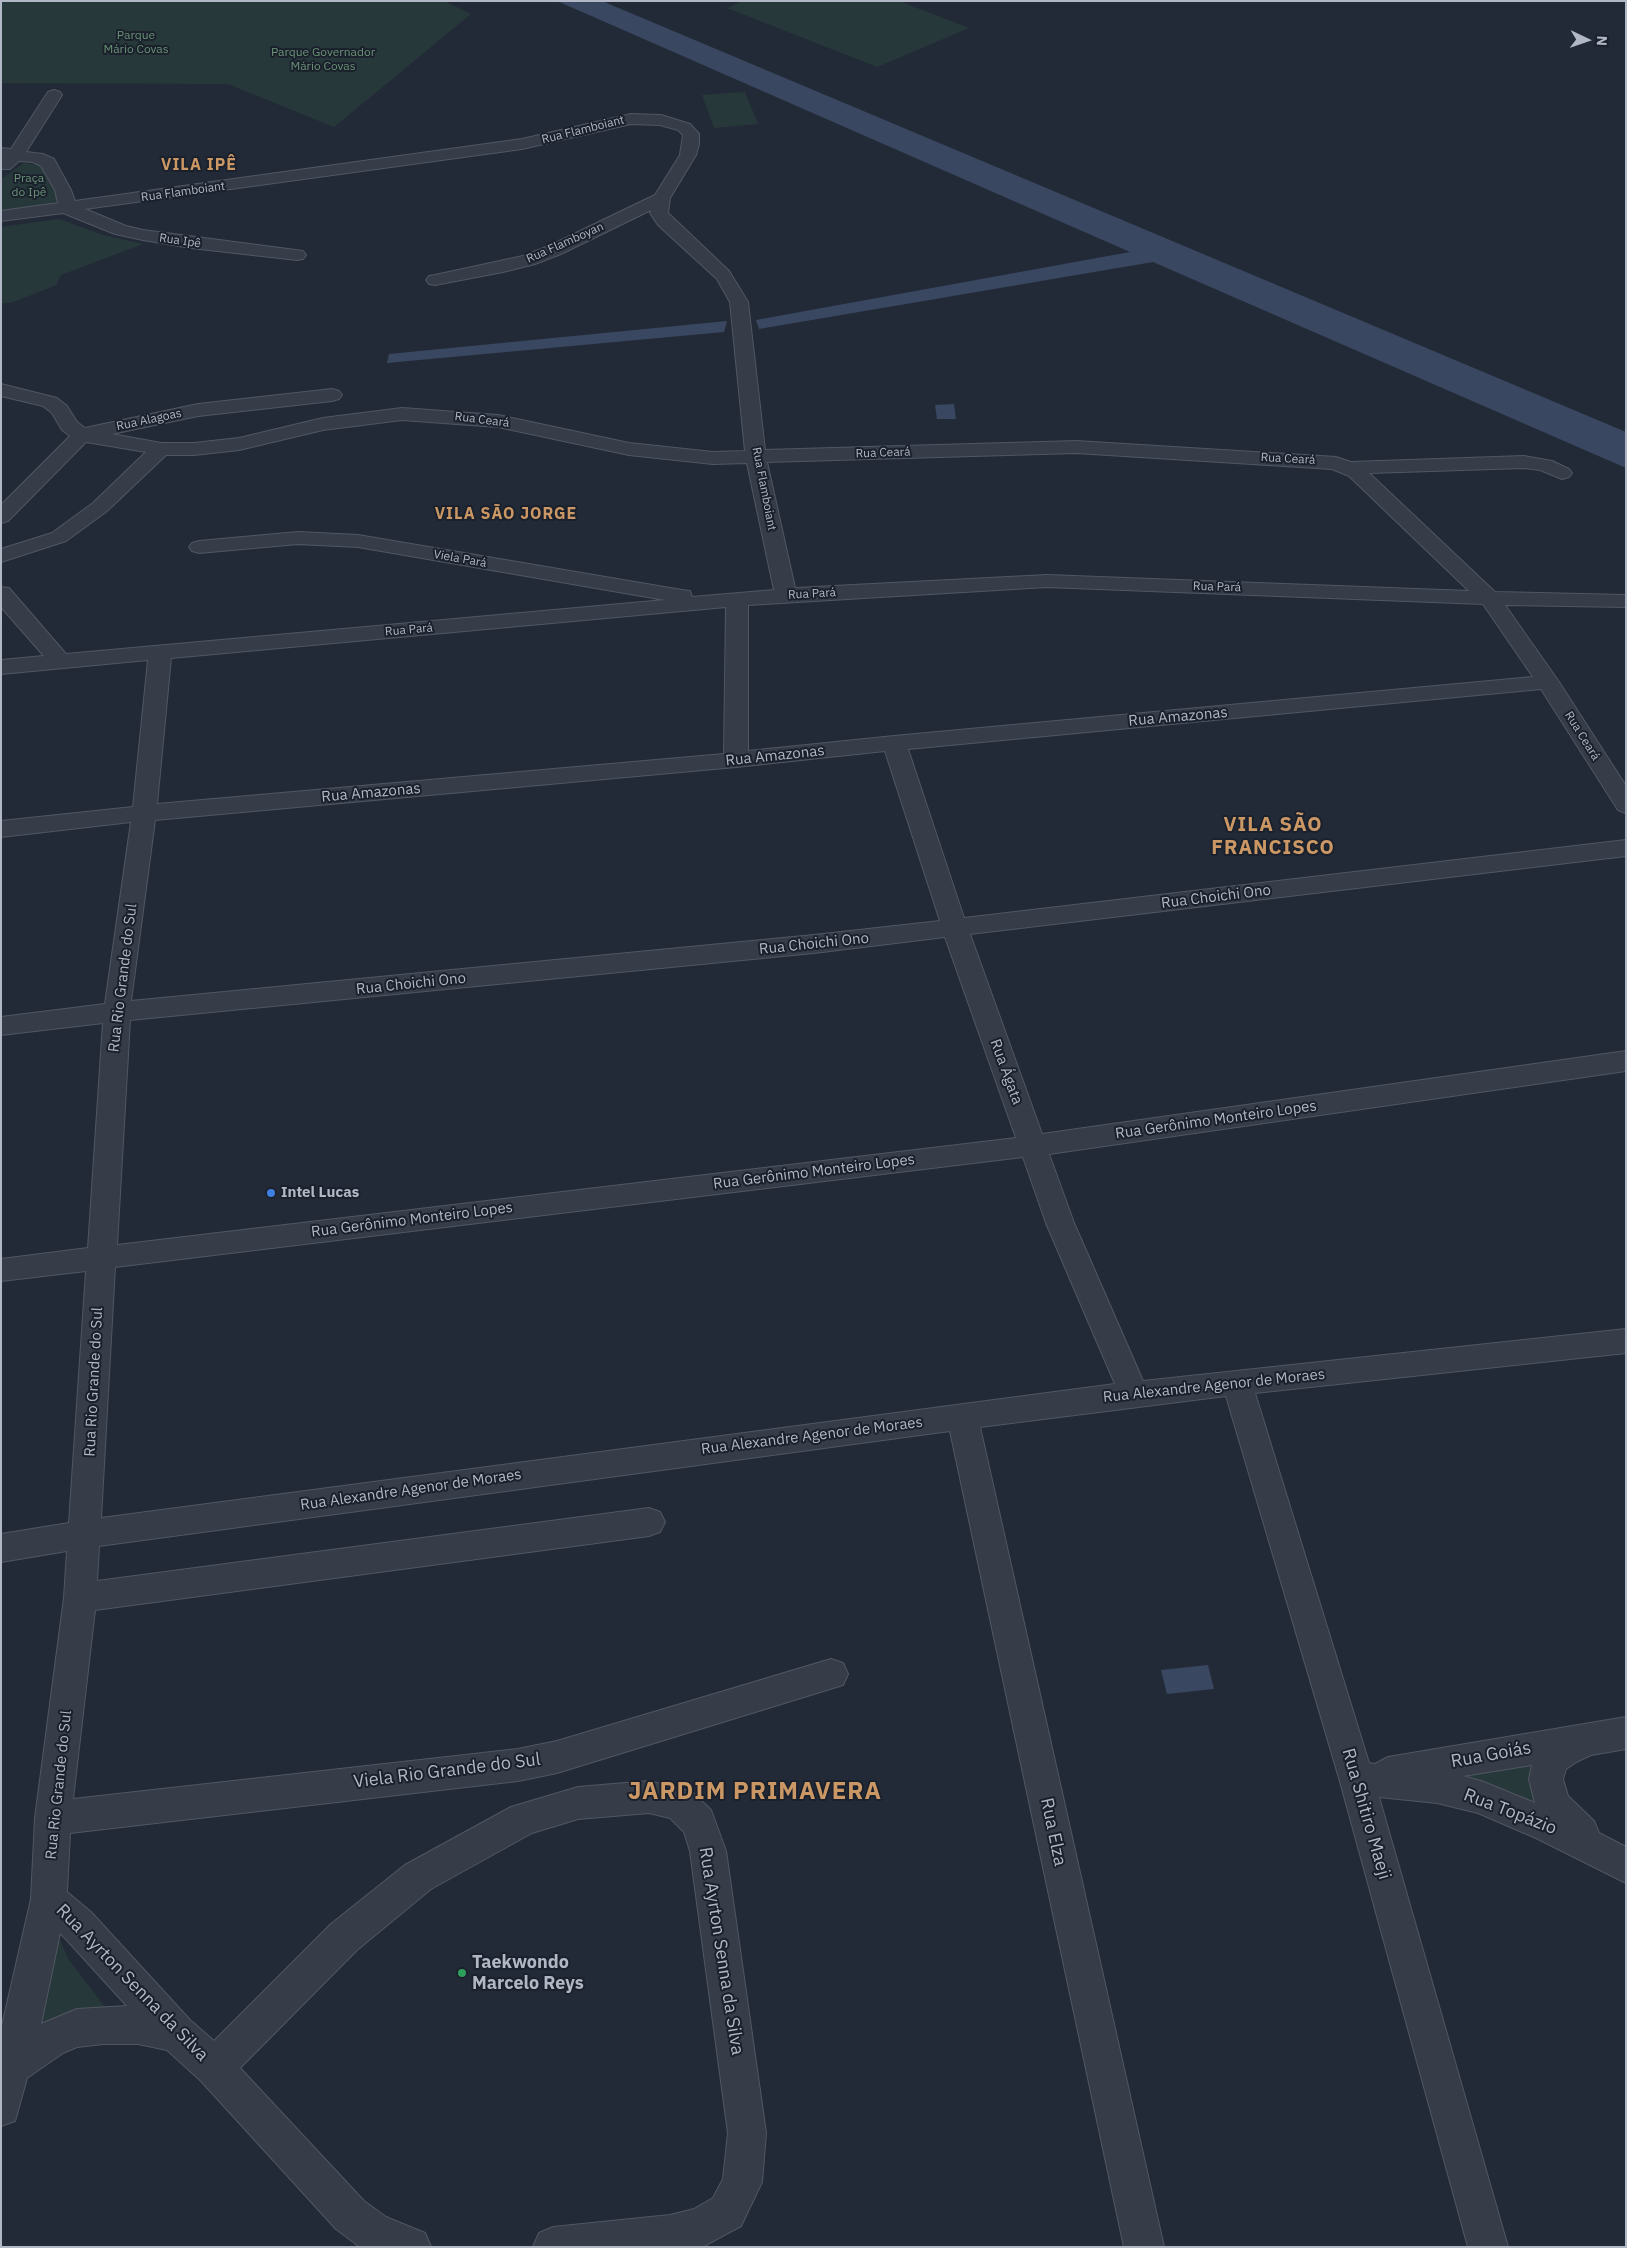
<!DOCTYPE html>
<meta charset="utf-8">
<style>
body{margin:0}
#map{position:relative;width:1627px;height:2248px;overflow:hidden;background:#232a37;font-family:"IBM Plex Sans",sans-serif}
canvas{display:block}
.frame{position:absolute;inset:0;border:2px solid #b1b7c4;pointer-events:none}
.north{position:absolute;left:1562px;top:15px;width:50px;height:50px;-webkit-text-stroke:4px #1b212c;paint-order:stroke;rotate:93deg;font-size:14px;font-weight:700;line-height:20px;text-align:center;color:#b1b7c4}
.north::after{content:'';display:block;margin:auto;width:18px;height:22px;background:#b1b7c4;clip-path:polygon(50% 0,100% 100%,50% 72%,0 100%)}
</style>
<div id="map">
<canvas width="1627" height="2248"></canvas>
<div class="frame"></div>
<div class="north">N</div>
</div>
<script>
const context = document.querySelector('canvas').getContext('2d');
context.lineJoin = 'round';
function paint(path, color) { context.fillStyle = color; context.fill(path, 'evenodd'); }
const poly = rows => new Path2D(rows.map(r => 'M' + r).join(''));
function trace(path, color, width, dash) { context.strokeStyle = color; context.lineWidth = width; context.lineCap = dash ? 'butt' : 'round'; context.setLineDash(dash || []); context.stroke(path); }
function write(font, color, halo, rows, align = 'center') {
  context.font = font + ' "IBM Plex Sans",sans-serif'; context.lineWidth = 4; context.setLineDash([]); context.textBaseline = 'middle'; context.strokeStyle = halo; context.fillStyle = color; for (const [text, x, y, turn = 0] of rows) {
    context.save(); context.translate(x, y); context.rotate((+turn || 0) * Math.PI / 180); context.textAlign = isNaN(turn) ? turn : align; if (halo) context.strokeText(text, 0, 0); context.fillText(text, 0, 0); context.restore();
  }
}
paint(poly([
 [1,1,444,1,471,14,334,127,228,84,1,83],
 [742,1,899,1,969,28,877,67,727,8],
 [745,92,758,124,714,128,702,95],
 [24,163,43,166,57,184,58,200,50,204,1,211,1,179],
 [59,219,103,235,143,244,61,275,56,285,11,303,1,303,1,227],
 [1568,1748,1549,1826,1356,1778],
 [57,1934,69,1960,112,2016,53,2025,37,2025]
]), '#27383a');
paint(poly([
 [557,1,602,1,1626,432,1626,468,1153,262,759,329,756,320,1130,252],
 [727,321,724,332,387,363,389,354],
 [954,404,956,419,937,419,935,405],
 [1208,1665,1214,1689,1167,1694,1161,1670]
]), '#394760');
const minor = poly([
 [54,90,60,92,62,95,26,152,43,154,54,159,71,190,75,201,522,139,631,114,661,115,690,124,699,134,699,144,696,155,670,198,668,213,729,271,748,302,765,450,1076,441,1336,457,1351,462,1524,456,1552,461,1569,469,1572,473,1569,477,1562,479,1540,470,1524,468,1369,473,1495,592,1626,595,1626,607,1505,605,1559,682,1626,786,1626,813,1618,810,1541,689,908,749,964,918,1626,840,1626,856,970,934,1042,1134,1626,1051,1626,1071,1049,1154,1074,1223,1143,1381,1626,1329,1626,1353,1255,1393,1369,1763,1375,1764,1388,1757,1626,1717,1626,1749,1591,1755,1578,1761,1566,1769,1563,1779,1568,1796,1594,1821,1599,1833,1626,1847,1626,1883,1536,1838,1478,1813,1437,1803,1379,1797,1508,2247,1468,2247,1339,1778,1226,1396,980,1427,1164,2247,1124,2247,950,1431,99,1546,97,1581,649,1508,660,1512,665,1522,660,1532,649,1536,95,1610,73,1799,518,1749,557,1741,831,1659,843,1663,848,1674,843,1685,557,1773,518,1781,70,1833,67,1892,91,1912,190,2020,214,2041,331,1924,405,1865,511,1807,578,1787,649,1781,692,1792,711,1810,726,1851,766,2133,762,2182,741,2226,702,2247,533,2247,539,2233,553,2227,670,2215,694,2209,713,2198,723,2179,728,2133,690,1851,684,1832,670,1818,649,1813,578,1819,532,1833,431,1889,357,1950,240,2068,364,2201,386,2217,425,2233,431,2247,360,2247,336,2229,201,2081,167,2050,138,2044,103,2044,77,2047,63,2053,27,2078,15,2121,1,2126,1,2030,31,1899,35,1818,64,1598,67,1551,1,1562,1,1534,69,1523,86,1271,1,1281,1,1259,88,1248,103,1023,1,1035,1,1017,105,1004,131,822,1,837,1,821,133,807,148,660,1,674,1,660,44,656,1,607,1,587,9,588,66,654,665,600,358,547,298,544,199,553,192,551,189,547,192,543,199,541,298,532,358,535,682,590,690,591,692,597,774,590,747,463,713,464,629,455,498,427,402,420,323,430,239,450,194,455,166,455,107,511,66,541,1,562,1,549,52,533,93,503,146,452,86,442,8,521,1,523,1,505,70,436,62,430,52,413,43,406,1,396,1,384,57,398,67,406,77,422,85,428,198,404,332,389,339,391,342,395,339,399,332,401,198,416,112,434,161,443,194,443,239,438,323,418,402,408,498,415,629,443,713,452,745,451,730,302,717,279,658,225,650,213,651,210,561,254,535,264,503,272,435,285,429,284,426,280,429,276,435,275,523,256,549,246,655,195,680,155,683,135,678,130,660,125,631,124,522,149,85,209,126,226,143,230,303,251,306,255,303,259,297,260,191,248,143,240,115,234,63,213,1,221,1,211,58,203,55,190,41,166,33,162,19,161,10,169,1,169,1,148,11,149,48,92,54,90],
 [1076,453,1332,469,1349,476,1469,591,1047,575,795,588,767,462,1076,453],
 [1047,587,1483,604,1533,677,894,736,748,751,748,605,1047,587],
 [726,607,724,754,157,804,171,658,726,607],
 [885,751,940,921,814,935,131,1001,155,820,736,767,885,751],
 [945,937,1016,1138,117,1245,130,1020,814,953,945,937],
 [1023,1157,1046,1223,1115,1384,101,1518,115,1267,1023,1157],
 [1532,1765,1529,1779,1535,1803,1481,1781,1463,1776,1532,1765],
 [60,1933,65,1938,127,2006,77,2009,41,2024,60,1933]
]);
trace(minor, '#515762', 2);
paint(minor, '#363c48');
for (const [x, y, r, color] of [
 [271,1193,5,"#3f7fe0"],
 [462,1973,5,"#2e9e5b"]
]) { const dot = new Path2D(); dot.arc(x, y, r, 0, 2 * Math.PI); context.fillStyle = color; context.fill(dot); trace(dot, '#1b212c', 2); }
write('12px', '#6a9376', '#1b212c', [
 ["Parque",136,36],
 ["Mário Covas",136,50],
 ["Parque Governador",323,53],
 ["Mário Covas",323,67],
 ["Praça",29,179],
 ["do Ipê",29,193]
]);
write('12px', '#b1b7c4', '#1b212c', [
 ["Rua Flamboiant",583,130,-14],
 ["Rua Flamboiant",183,192,-8],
 ["Rua Ipê",180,241,8],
 ["Rua Flamboyan",565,243,-24],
 ["Rua Alagoas",149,420,-12],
 ["Rua Ceará",482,420,7],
 ["Rua Ceará",883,453,-2],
 ["Rua Ceará",1288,459,3],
 ["Rua Flamboiant",764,489,79],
 ["Viela Pará",460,559,10],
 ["Rua Pará",1217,587,2],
 ["Rua Pará",812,594,-3],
 ["Rua Pará",409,630,-5],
 ["Rua Ceará",1582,736,58]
]);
write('15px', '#b1b7c4', '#1b212c', [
 ["Rua Amazonas",1178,717,-5],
 ["Rua Amazonas",775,756,-6],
 ["Rua Amazonas",371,793,-5],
 ["Rua Choichi Ono",1216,897,-7],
 ["Rua Choichi Ono",814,944,-6],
 ["Rua Rio Grande do Sul",123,978,-83],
 ["Rua Choichi Ono",411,984,-6],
 ["Rua Ágata",1006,1072,70],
 ["Rua Gerônimo Monteiro Lopes",1216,1120,-8],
 ["Rua Gerônimo Monteiro Lopes",814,1172,-7],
 ["Rua Gerônimo Monteiro Lopes",412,1220,-7],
 ["Rua Rio Grande do Sul",94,1382,-87],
 ["Rua Alexandre Agenor de Moraes",1214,1386,-6],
 ["Rua Alexandre Agenor de Moraes",812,1436,-7],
 ["Rua Alexandre Agenor de Moraes",411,1490,-8],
 ["Rua Rio Grande do Sul",59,1785,-84]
]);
write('bold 15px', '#b1b7c4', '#1b212c', [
 ["Intel Lucas",281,1193]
], 'left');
context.letterSpacing = '1px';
write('bold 16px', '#cb9865', '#1b212c', [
 ["VILA IPÊ",199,165],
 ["VILA SÃO JORGE",506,514]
]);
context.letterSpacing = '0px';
write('18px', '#b1b7c4', '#1b212c', [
 ["Rua Goiás",1491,1755,-10],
 ["Viela Rio Grande do Sul",447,1771,-7],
 ["Rua Topázio",1510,1812,21],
 ["Rua Shitiro Maeji",1366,1814,74],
 ["Rua Elza",1053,1832,78],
 ["Rua Ayrton Senna da Silva",721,1951,81],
 ["Rua Ayrton Senna da Silva",132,1983,46]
]);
write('bold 18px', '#b1b7c4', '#1b212c', [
 ["Taekwondo",472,1963],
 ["Marcelo Reys",472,1984]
], 'left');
context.letterSpacing = '1px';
write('bold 20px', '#cb9865', '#1b212c', [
 ["VILA SÃO",1273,825],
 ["FRANCISCO",1273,848]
]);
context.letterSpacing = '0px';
context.letterSpacing = '1px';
write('bold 24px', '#cb9865', '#1b212c', [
 ["JARDIM PRIMAVERA",755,1792]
]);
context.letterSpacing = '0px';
</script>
